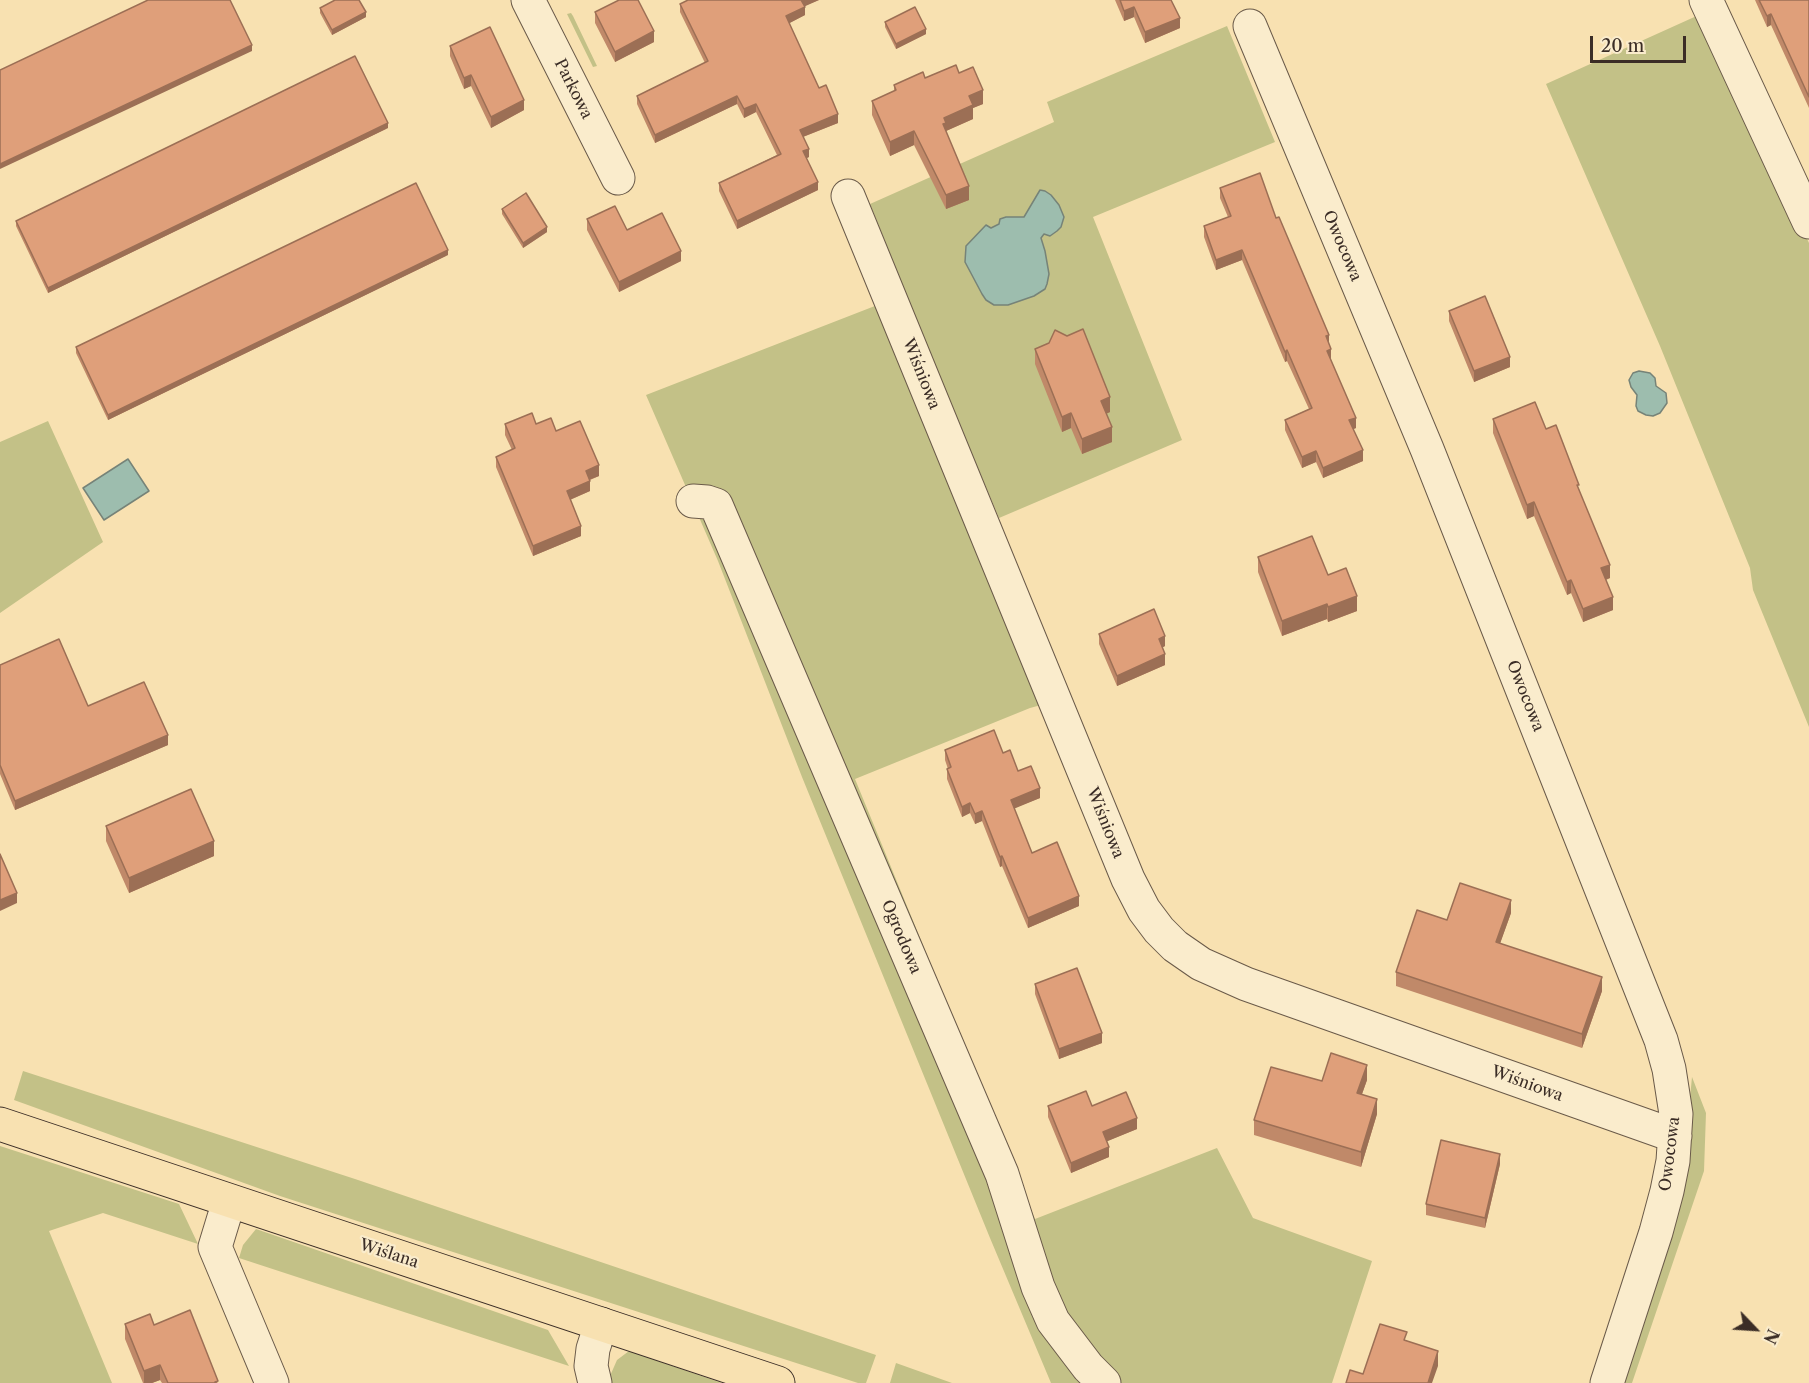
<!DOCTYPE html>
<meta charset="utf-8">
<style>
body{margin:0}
#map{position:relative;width:1809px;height:1383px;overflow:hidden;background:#f8e1b1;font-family:"Libre Caslon Text",serif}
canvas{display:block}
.north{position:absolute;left:1725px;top:1299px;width:60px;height:60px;-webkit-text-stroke:4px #faeccc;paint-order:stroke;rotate:115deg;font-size:16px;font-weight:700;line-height:24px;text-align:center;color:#3b2d26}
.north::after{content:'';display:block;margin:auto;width:21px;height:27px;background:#3b2d26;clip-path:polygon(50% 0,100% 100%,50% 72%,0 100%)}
.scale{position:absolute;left:1590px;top:36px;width:96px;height:27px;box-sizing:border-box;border:3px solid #3b2d26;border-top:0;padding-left:8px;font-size:18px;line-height:21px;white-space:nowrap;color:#3b2d26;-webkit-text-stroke:4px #faeccc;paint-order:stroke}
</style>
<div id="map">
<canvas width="1809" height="1383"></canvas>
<div class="north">N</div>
<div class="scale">20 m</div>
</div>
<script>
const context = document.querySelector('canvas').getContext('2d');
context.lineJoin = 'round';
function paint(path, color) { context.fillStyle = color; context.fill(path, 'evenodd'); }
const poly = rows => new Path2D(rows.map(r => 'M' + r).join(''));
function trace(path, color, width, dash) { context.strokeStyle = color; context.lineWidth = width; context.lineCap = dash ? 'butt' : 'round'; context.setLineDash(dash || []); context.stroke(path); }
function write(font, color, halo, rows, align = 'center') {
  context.font = font + ' "Libre Caslon Text",serif'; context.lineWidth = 4.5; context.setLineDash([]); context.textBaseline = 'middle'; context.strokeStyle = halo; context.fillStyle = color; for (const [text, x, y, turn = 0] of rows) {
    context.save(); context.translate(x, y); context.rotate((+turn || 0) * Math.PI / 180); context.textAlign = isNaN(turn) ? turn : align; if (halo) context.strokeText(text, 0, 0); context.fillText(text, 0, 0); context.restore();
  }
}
paint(poly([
 [571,13,573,16,597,66,593,67,567,14],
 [1701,14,1809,243,1809,727,1753,590,1750,568,1660,346,1546,84],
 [1227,26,1275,142,1093,217,1182,440,999,518,942,383,870,204,1054,122,1047,102],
 [880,304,1041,705,1030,708,855,779,1035,1219,1217,1148,1253,1218,1372,1261,1332,1383,1051,1383,990,1238,802,777,718,561,646,395],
 [48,421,103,542,0,613,0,442],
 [23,1071,355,1179,876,1355,866,1383,858,1383,280,1196,14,1100],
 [1692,1077,1706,1113,1704,1171,1632,1383,1618,1383,1686,1140],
 [0,1146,179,1204,198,1244,103,1213,49,1231,112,1383,0,1383],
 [256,1229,548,1330,569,1366,239,1258,243,1245],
 [629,1351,722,1383,611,1383,610,1376,617,1360],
 [896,1363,952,1383,890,1383]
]), '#c3c187');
const water = poly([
 [1040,190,1045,191,1051,195,1059,205,1064,217,1061,227,1057,231,1050,236,1044,234,1041,238,1045,251,1049,274,1047,284,1045,289,1034,296,1008,305,994,305,986,300,982,294,965,262,966,246,986,225,991,228,999,224,1000,219,1006,217,1024,217,1040,190],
 [1639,371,1650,373,1655,378,1656,386,1666,393,1667,403,1660,413,1653,416,1646,415,1638,411,1636,406,1637,395,1631,387,1629,380,1633,373,1639,371],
 [128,459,149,491,104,520,83,488,128,459]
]);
paint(water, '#9dbdae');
trace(water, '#768378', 1.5);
const minor = poly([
 [528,0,618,178],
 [1706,0,1809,222],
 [1250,26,1427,449,1661,1040,1669,1069,1676,1114,1673,1161,1667,1191,1656,1232,1607,1383],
 [848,196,1128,879,1144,910,1159,930,1175,946,1201,964,1246,984,1675,1136],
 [693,501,707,502,716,505,1002,1174,1038,1287,1053,1321,1088,1367,1104,1383],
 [229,1201,215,1247,272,1383],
 [595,1383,591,1366,593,1349,601,1324]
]);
const major = poly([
 [0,1124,778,1383]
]);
trace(minor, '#6a5a49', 35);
trace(major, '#3b2d26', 35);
trace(minor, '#faeccc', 33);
trace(major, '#f8e1b1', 33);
paint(poly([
 [819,0,804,6,805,15,789,23,819,88,838,123,803,137,809,157,806,158,818,190,737,229,719,191,719,183,777,155,756,112,744,118,737,104,655,143,637,104,637,96,705,63,680,12,680,4],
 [1115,0,1171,0,1180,28,1145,43,1134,17,1124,21],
 [1755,0,1809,0,1809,108,1771,25,1767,27],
 [320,8,366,17,332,35,320,13],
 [595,12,654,42,615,62,595,23],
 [885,22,926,34,896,49,885,27],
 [450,46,524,110,491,128,471,86,464,89,450,56],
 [959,73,983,104,973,108,973,119,946,131,969,200,946,209,914,145,890,156,872,115,872,101,894,91,894,85,925,78],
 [388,128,48,293,16,226,16,221],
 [1220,188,1276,218,1329,345,1330,359,1356,428,1353,429,1363,461,1323,478,1316,462,1302,468,1285,430,1285,420,1309,409,1287,361,1285,362,1242,260,1216,270,1204,237,1204,226,1228,217,1220,198],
 [502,209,547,232,523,248,502,214],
 [587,219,627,230,681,261,619,292,587,230],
 [448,255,108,420,76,353,76,347],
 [1449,311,1510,367,1474,382,1449,321],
 [1035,349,1110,412,1106,414,1112,442,1082,454,1071,428,1062,432,1035,364],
 [1493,419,1546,429,1579,489,1610,578,1606,580,1613,610,1583,622,1571,593,1567,595,1534,516,1527,519,1493,433],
 [505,424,536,424,556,431,599,476,590,480,590,491,570,500,581,536,533,556,496,467,496,457,512,450,505,435],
 [1258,557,1328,575,1357,611,1328,622,1327,619,1282,636,1258,572],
 [1099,634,1165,646,1162,648,1165,665,1117,686,1099,644],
 [0,665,88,706,168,745,15,810,0,774],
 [945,750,1003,753,1040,798,1014,808,1032,853,1079,906,1028,928,1002,866,1000,867,982,821,975,824,970,813,962,817,947,779,947,769,948,769,945,760],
 [106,826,214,856,129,893,106,841],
 [1511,913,1500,943,1602,991,1582,1048,1396,986,1396,972,1447,920],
 [1035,984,1102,1043,1059,1059,1035,994],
 [1367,1080,1362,1094,1377,1114,1361,1167,1254,1135,1254,1120,1322,1081],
 [1048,1106,1092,1106,1137,1129,1107,1141,1109,1157,1071,1173,1048,1117],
 [1500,1164,1485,1228,1426,1215,1426,1204],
 [125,1324,154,1325,218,1383,162,1383,160,1380,152,1383,143,1383,125,1339]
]), '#c08969');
paint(poly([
 [801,0,819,0,801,8],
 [805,7,805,15,786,25,786,16],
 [1134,7,1134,17,1124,21,1124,11],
 [366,12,366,17,332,35,332,30],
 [1771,14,1771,25,1767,27,1767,16],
 [1180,18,1180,28,1145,43,1145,32],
 [926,29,926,34,896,49,896,44],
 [654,31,654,42,615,62,615,52],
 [252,45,252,51,0,169,0,164],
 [471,75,471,86,464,89,464,78],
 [983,90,983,104,973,108,973,119,946,131,943,124,944,118,969,96],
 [737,96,737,104,655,143,655,135],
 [524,100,524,110,491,128,491,117],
 [756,104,756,112,744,118,744,109],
 [838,114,838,123,800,138,800,130],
 [388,123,388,128,48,293,48,288],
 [914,131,914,145,890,156,890,142],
 [809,149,809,157,803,160,803,151],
 [818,182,818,190,737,229,737,221],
 [969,186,969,200,946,209,946,195],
 [547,227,547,232,523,248,523,243],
 [448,250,448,255,108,420,108,415],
 [1242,250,1242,260,1216,270,1216,260],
 [681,251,681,261,619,292,619,282],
 [1329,335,1329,345,1326,336],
 [1331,349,1331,359,1327,361,1327,351],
 [1287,350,1287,361,1285,362,1285,352],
 [1510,357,1510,367,1474,382,1474,371],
 [1110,397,1110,412,1101,416,1101,401],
 [1071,413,1071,428,1062,432,1062,417],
 [1356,418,1356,428,1349,431,1349,420],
 [1112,427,1112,442,1082,454,1082,439],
 [1363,450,1363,461,1323,478,1323,468],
 [1316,451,1316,462,1302,468,1302,457],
 [599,465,599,476,586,481,586,471],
 [590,481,590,491,567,501,567,491],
 [1534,502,1534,516,1527,519,1527,505],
 [581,526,581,536,533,556,533,546],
 [1610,565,1610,578,1601,581,1601,568],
 [1571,580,1571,593,1567,595,1567,582],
 [1357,596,1357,611,1328,622,1328,607],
 [1613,597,1613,610,1583,622,1583,609],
 [1327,604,1327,619,1282,636,1282,621],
 [1165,636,1165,646,1159,649,1159,639],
 [1165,654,1165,665,1117,686,1117,676],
 [168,735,168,745,15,810,15,801],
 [1040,788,1040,798,1011,810,1011,800],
 [970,803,970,813,962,817,962,807],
 [982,811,982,821,975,824,975,814],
 [214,841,214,856,129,893,129,878],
 [1002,856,1002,866,1000,867,1000,857],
 [17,893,17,903,0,911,0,900],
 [1079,896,1079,906,1028,928,1028,918],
 [1511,900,1511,913,1496,955,1496,942],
 [1602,977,1602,991,1582,1048,1582,1034],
 [1102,1033,1102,1043,1059,1059,1059,1049],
 [1367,1065,1367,1080,1357,1108,1357,1093],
 [1377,1099,1377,1114,1361,1167,1361,1152],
 [1137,1118,1137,1129,1103,1143,1103,1132],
 [1109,1147,1109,1157,1071,1173,1071,1163],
 [1500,1154,1500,1164,1485,1228,1485,1218],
 [1438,1351,1438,1366,1432,1383,1428,1383],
 [160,1365,160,1380,152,1383,144,1383,144,1371]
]), '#9c6f55');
const building = poly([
 [148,0,230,0,252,45,0,164,0,70,148,0],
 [335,0,359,0,366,12,332,30,320,8,335,0],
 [619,0,638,0,654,31,615,52,595,12,619,0],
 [688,0,801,0,805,7,786,16,819,88,826,85,838,114,800,130,809,149,803,151,818,182,737,221,719,183,781,154,756,104,744,109,737,96,655,135,637,96,708,61,680,4,688,0],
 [1120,0,1171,0,1180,18,1145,32,1134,7,1124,11,1120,0],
 [1759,0,1809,0,1809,97,1771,14,1767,16,1759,0],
 [915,7,926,29,896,44,885,22,915,7],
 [490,27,524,100,491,117,471,75,464,78,450,46,490,27],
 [355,56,388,123,48,288,16,221,355,56],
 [956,65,959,73,973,67,983,90,969,96,973,105,944,118,946,123,943,124,969,186,946,195,914,131,890,142,872,101,896,90,894,85,923,72,925,78,956,65],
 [1260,173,1276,218,1279,217,1329,335,1326,336,1331,349,1327,351,1356,418,1349,420,1363,450,1323,468,1316,451,1302,457,1285,420,1312,408,1287,350,1285,352,1242,250,1216,260,1204,226,1231,216,1220,188,1260,173],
 [416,183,448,250,108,415,76,347,416,183],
 [526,193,547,227,523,243,502,209,526,193],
 [615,206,627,230,662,213,681,251,619,282,587,219,615,206],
 [1485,296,1510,357,1474,371,1449,311,1485,296],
 [1083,329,1110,397,1101,401,1112,427,1082,439,1071,413,1062,417,1035,349,1049,343,1055,330,1067,336,1083,329],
 [1535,402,1546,429,1556,425,1579,485,1577,485,1610,565,1601,568,1613,597,1583,609,1571,580,1567,582,1534,502,1527,505,1493,419,1535,402],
 [532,413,536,424,551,418,556,431,580,421,599,465,586,471,590,481,567,491,581,526,533,546,496,457,515,448,505,424,532,413],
 [1312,536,1328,575,1346,568,1357,596,1328,607,1327,604,1282,621,1258,557,1312,536],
 [1154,609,1165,636,1159,639,1165,654,1117,676,1099,634,1154,609],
 [59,639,88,706,144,682,168,735,15,801,0,765,0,665,59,639],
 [994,730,1003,753,1010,750,1018,771,1031,766,1040,788,1011,800,1032,853,1057,842,1079,896,1028,918,1002,856,1000,857,982,811,975,814,970,803,962,807,947,769,951,767,945,750,994,730],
 [191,789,214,841,129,878,106,826,191,789],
 [0,854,17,893,0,900,0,854],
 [1460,883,1511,900,1496,942,1602,977,1582,1034,1396,972,1417,910,1447,920,1460,883],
 [1077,968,1102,1033,1059,1049,1035,984,1077,968],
 [1331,1053,1367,1065,1357,1093,1377,1099,1361,1152,1254,1120,1271,1067,1322,1081,1331,1053],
 [1086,1091,1092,1106,1126,1092,1137,1118,1103,1132,1109,1147,1071,1163,1048,1106,1086,1091],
 [1441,1140,1500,1154,1485,1218,1426,1204,1441,1140],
 [190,1310,218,1381,215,1382,216,1383,168,1383,160,1365,144,1371,125,1324,150,1314,154,1325,190,1310],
 [1380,1324,1407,1332,1404,1340,1438,1351,1428,1383,1346,1383,1350,1370,1363,1374,1380,1324]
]);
paint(building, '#df9f7a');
trace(building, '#9c6f55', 1.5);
write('16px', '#3b2d26', '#faeccc', [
 ["Parkowa",573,89,63],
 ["Owocowa",1342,246,67],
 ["Wiśniowa",921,374,68],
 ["Owocowa",1525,696,68],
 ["Wiśniowa",1105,823,68],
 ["Ogrodowa",901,937,67],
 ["Wiśniowa",1527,1084,20],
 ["Owocowa",1670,1154,-83],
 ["Wiślana",389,1254,18]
]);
</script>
